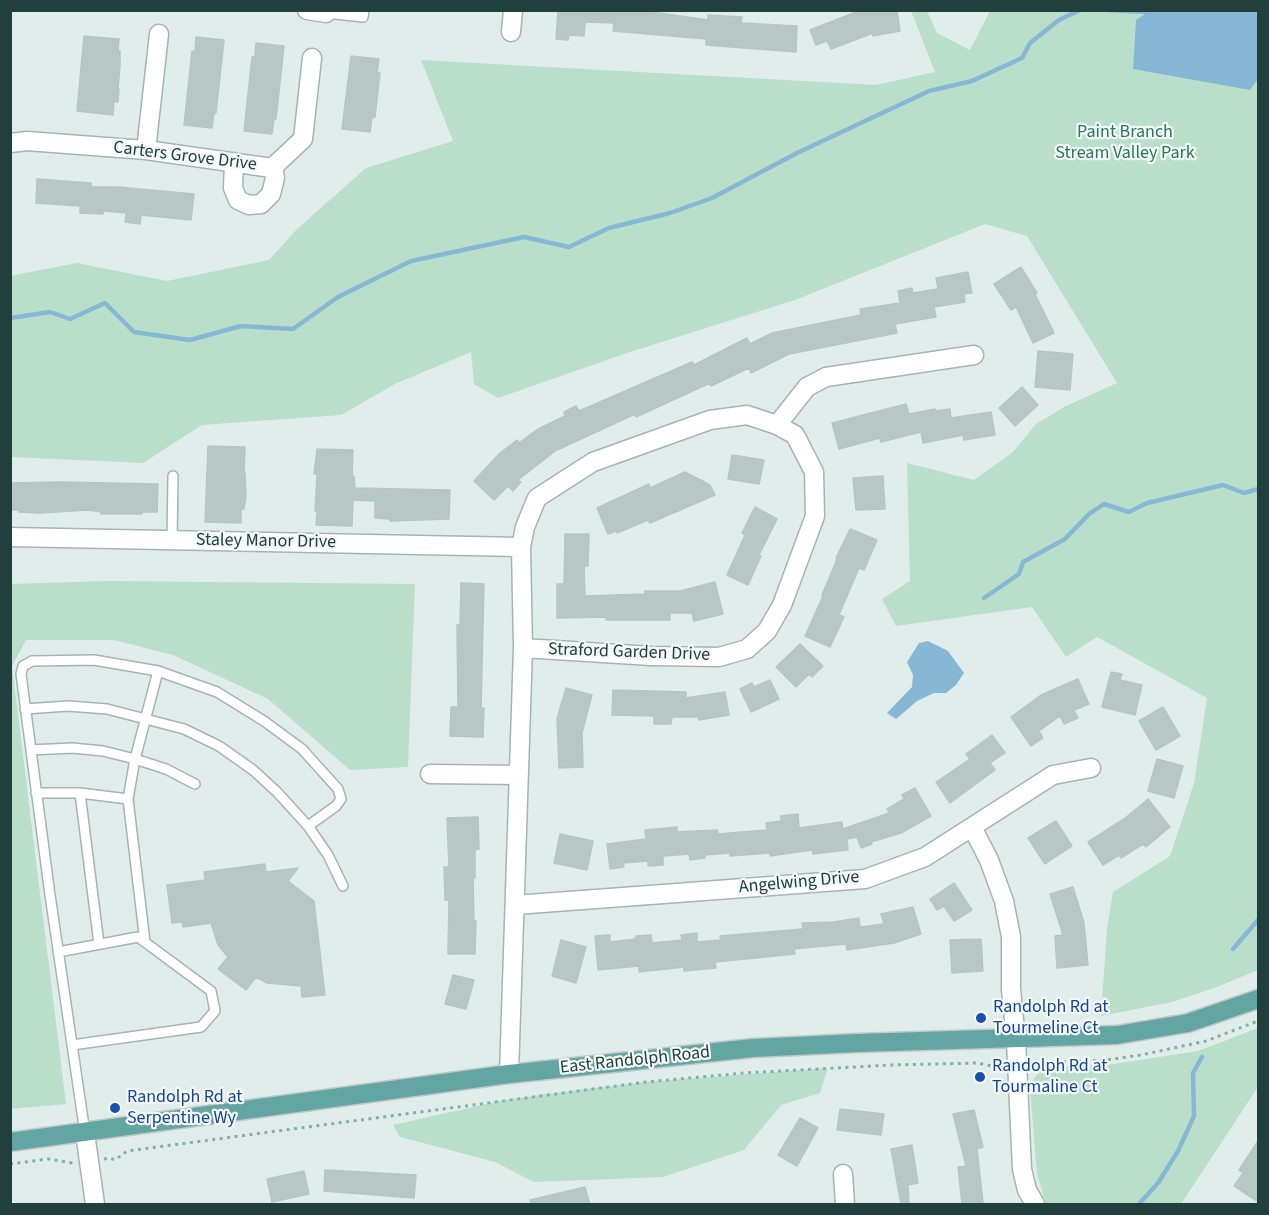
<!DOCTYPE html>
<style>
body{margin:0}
#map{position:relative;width:1269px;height:1215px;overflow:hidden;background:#e1edea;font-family:"Source Sans 3",sans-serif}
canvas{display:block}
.frame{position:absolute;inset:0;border:12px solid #213f3d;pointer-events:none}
</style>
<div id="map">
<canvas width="1269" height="1215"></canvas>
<div class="frame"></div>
</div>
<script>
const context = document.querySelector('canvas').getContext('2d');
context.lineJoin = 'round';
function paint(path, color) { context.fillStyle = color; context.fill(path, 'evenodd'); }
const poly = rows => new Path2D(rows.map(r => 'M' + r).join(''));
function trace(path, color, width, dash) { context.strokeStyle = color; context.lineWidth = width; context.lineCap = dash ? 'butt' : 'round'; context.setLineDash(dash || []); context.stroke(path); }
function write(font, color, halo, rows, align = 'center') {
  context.font = font + ' "Source Sans 3",sans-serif'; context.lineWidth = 4.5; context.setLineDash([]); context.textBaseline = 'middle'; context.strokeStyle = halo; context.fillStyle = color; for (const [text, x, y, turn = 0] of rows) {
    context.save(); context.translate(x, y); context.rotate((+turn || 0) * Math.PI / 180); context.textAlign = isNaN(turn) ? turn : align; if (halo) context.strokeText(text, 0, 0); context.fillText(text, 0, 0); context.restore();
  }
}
paint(poly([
 [911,11,927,11,937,33,970,50,990,11,1258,11,1258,970,1217,987,1172,1002,1101,1016,1107,929,1113,892,1170,856,1194,783,1207,698,1097,637,1066,657,1032,607,896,626,882,599,910,581,907,463,974,480,1013,452,1036,424,1064,407,1117,383,1027,236,985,224,795,300,627,353,498,398,474,384,471,352,395,384,341,415,202,425,143,463,11,457,10,276,77,263,167,281,269,260,297,229,366,168,453,141,421,60,876,85,935,72],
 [107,581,415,584,408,767,350,770,268,699,173,655,114,640,26,640,12,666,66,1104,11,1109,11,584],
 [1258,1028,1258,1087,1181,1204,1046,1204,1037,1174,1030,1090,1034,1078,1045,1068,1114,1064,1198,1051],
 [828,1068,820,1093,781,1105,744,1150,663,1177,534,1182,495,1162,400,1137,393,1125,504,1100,577,1090,646,1082]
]), '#b9dfcb');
paint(poly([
 [1146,11,1258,11,1258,79,1250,90,1133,69,1136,20,1148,12],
 [928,641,948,651,964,673,956,685,946,693,934,693,917,701,896,719,887,713,912,687,913,675,907,662,919,643]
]), '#86b8d5');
trace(poly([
 [1107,10,1149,12],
 [10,318,50,312,70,319,105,303,134,332,190,340,241,326,293,329,338,297,411,261,524,237,569,247,609,228,670,213,712,198,797,153,929,91,972,81,1022,58,1030,43,1059,20,1080,10],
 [984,598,1019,574,1023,562,1065,539,1089,514,1104,504,1129,512,1147,503,1223,485,1244,493,1258,489],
 [1233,949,1258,920],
 [1139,1204,1158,1183,1178,1151,1194,1116,1193,1073,1202,1057]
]), '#86b8d5', 4.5);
const building = poly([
 [558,10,638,10,708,20,708,15,742,17,741,23,797,26,796,52,706,45,706,39,613,31,614,23,585,22,584,36,569,35,568,40,556,39,558,10],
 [861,10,897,10,900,31,873,36,873,33,831,49,827,41,816,45,810,30,861,10],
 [84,36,119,39,118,51,120,51,120,65,118,89,119,89,118,102,114,102,113,115,77,111,84,36],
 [196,37,224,40,216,113,214,113,212,128,184,125,192,51,195,52,196,37],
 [256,43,284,46,276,119,274,119,272,134,244,131,252,57,255,57,256,43],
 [351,56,379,59,377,73,380,73,376,108,375,117,372,117,370,132,342,129,351,56],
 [37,179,91,183,91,187,118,187,194,194,191,220,141,215,140,224,125,222,126,213,103,211,103,214,80,213,80,206,36,203,37,179],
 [1021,267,1037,293,1035,294,1054,333,1033,343,1016,307,1011,310,994,284,1021,267],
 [968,272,972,293,964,294,965,302,934,307,936,317,895,324,897,333,789,354,751,373,749,368,711,386,710,383,636,417,635,414,555,451,518,480,521,482,513,491,508,486,494,500,474,481,499,454,517,440,519,443,538,429,565,416,564,412,576,406,579,411,692,362,694,365,747,338,750,344,772,333,861,315,860,309,900,303,898,291,912,288,913,293,938,289,936,278,968,272],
 [1038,351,1073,354,1070,390,1035,387,1038,351],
 [1022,387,1038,405,1015,426,999,408,1022,387],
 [906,404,909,414,935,409,935,411,950,409,951,418,991,412,995,435,964,440,963,435,923,443,921,432,881,442,880,438,839,449,832,423,906,404],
 [208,446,245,447,244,473,245,473,246,497,244,509,241,509,241,523,205,522,208,446],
 [317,449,353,450,352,476,354,476,355,488,450,490,449,519,390,521,390,519,375,518,375,501,353,500,352,526,316,525,317,511,315,511,317,474,314,474,317,449],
 [732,455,764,460,759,484,728,479,732,455],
 [685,472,710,485,715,495,650,523,648,520,617,533,616,531,608,534,597,508,649,484,650,488,685,472],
 [883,476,885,509,856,510,853,478,883,476],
 [59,482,158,484,157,512,142,512,142,514,101,514,101,512,88,510,40,513,19,512,19,510,10,510,10,483,59,482],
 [755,507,777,519,759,555,761,556,748,585,727,575,745,535,742,533,755,507],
 [850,529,877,540,864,570,859,568,839,615,844,617,830,647,805,636,823,596,822,595,837,559,836,558,850,529],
 [565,534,589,534,588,566,584,566,585,596,645,594,645,591,680,591,715,582,723,614,694,621,692,613,670,613,670,620,606,620,606,617,557,618,557,584,564,584,565,534],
 [461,583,484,584,481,708,484,708,483,737,450,736,451,707,458,707,457,625,460,625,461,583],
 [800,644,823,666,812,677,809,674,796,687,776,667,800,644],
 [1111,672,1122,674,1120,680,1142,685,1135,715,1102,707,1111,672],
 [1078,679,1089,704,1074,710,1078,718,1064,724,1060,716,1039,731,1043,738,1031,746,1011,717,1041,695,1078,679],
 [770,680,779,699,751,712,740,689,752,683,754,687,770,680],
 [566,688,592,695,582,733,583,767,559,768,557,719,566,688],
 [613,690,686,692,686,698,725,692,729,715,699,720,698,717,672,717,671,724,654,724,654,716,612,715,613,690],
 [1163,707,1180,736,1156,750,1139,721,1163,707],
 [992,735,1005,753,990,763,995,770,950,803,936,782,970,759,966,754,992,735],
 [1157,759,1183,766,1174,798,1148,791,1157,759],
 [915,788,931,816,901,833,871,842,872,844,861,848,857,837,847,839,848,850,813,854,812,850,770,856,770,853,730,856,730,853,705,855,705,858,690,860,689,854,663,856,663,865,648,866,648,861,623,863,624,867,610,869,607,844,646,839,645,830,677,827,677,832,717,830,718,834,767,830,766,823,781,821,781,816,798,814,799,828,842,822,843,829,889,813,887,809,904,799,902,795,915,788],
 [1148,799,1170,827,1146,847,1143,844,1121,858,1119,855,1103,865,1088,842,1124,819,1148,799],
 [478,817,479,849,475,850,475,878,473,878,474,921,476,921,475,954,448,954,449,900,445,900,444,867,449,867,447,818,478,817],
 [1056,821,1072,846,1045,864,1028,838,1056,821],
 [560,834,593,841,587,870,554,863,560,834],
 [265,864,266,872,298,868,288,881,314,901,325,995,302,997,301,986,267,983,256,977,246,990,218,969,228,957,218,945,211,923,183,927,182,922,172,923,167,885,205,880,204,872,265,864],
 [954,883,972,910,954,921,944,906,937,910,930,899,954,883],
 [1073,887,1084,923,1088,965,1057,968,1055,936,1063,935,1050,894,1073,887],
 [913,907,921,934,894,943,847,950,846,944,794,949,795,954,715,962,716,968,684,971,684,967,639,972,639,966,598,970,595,936,610,935,610,942,636,939,636,936,651,935,652,943,682,940,681,935,697,933,697,942,721,940,720,936,803,929,802,923,834,922,859,918,860,927,884,924,881,914,913,907],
 [981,939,983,971,952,973,950,940,981,939],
 [561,940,586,947,576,983,552,976,561,940],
 [453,975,474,980,466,1009,445,1004,453,975],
 [840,1109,884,1114,881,1135,837,1130,840,1109],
 [974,1110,983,1147,977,1149,983,1203,962,1204,958,1167,966,1166,953,1114,974,1110],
 [800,1118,818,1128,797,1166,778,1155,800,1118],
 [1258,1141,1258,1202,1234,1186,1243,1173,1239,1170,1258,1141],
 [912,1145,918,1183,908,1185,909,1204,901,1204,891,1149,912,1145],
 [325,1170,416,1175,414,1198,324,1191,325,1170],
 [304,1171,309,1194,272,1202,267,1179,304,1171],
 [585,1187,590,1204,531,1204,530,1200,585,1187]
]);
paint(building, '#b7c8c4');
trace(building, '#b3c7c3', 1.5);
const lane = poly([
 [326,10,326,13,363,17,364,10],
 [172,540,173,476],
 [25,709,68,706,107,709,184,729,219,746,253,770,277,792,308,826],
 [31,750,72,748,103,751,135,759,166,769,195,784],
 [36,793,80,793],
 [145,942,128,799,135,759,158,671],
 [99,944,80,793,128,799],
 [58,952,138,937,211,991,215,1011,201,1027,72,1045],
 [85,1133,50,895,21,674,23,666,32,661,94,660,158,671,217,692,264,721,302,749,338,789,341,799,336,806,308,826,328,855,343,886]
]);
const street = poly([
 [307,10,326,13],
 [511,32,513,10],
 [10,143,27,141,146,150,272,168,303,139,312,58],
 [146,150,159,34],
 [234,162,233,188,238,200,249,205,261,204,271,194,275,178,273,166],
 [777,425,807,387,826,377,974,355],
 [10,537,521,547],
 [430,774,519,775],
 [972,827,989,860,1004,901,1011,937,1011,989,1016,1040,1022,1169,1027,1190,1035,1204],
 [515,905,865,879,925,857,1053,775,1091,768],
 [509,1074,523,648,521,547,525,527,537,498,593,462,710,420,747,415,777,425,795,435,814,472,815,516,782,605,767,631,747,649,719,657,651,656,523,648],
 [85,1133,95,1204],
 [843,1174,845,1204]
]);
const primary = poly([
 [10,1142,509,1074,753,1048,857,1043,1117,1035,1188,1023,1258,999]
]);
trace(lane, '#a4b5b3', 12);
trace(street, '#a4b5b3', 21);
trace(primary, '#c1c9c9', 21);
trace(poly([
 [1033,1063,1106,1060,1141,1055,1206,1041,1258,1021],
 [104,1159,110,1158,115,1160,127,1151,646,1082,744,1073,891,1065,978,1063,996,1067,1002,1066],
 [10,1164,48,1159,73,1163]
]), '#80b2ad', 3, [3, 4.5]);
trace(lane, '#fff', 9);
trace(street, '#fff', 18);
trace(primary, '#63a5a2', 18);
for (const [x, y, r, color] of [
 [981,1018,6,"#1a4fb4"],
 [980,1077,6,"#1a4fb4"],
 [115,1108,6,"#1a4fb4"]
]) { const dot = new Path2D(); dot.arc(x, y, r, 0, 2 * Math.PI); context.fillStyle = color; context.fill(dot); trace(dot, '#f2f9f7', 2); }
write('18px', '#287858', '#f2f9f7', [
 ["Paint Branch",1125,133],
 ["Stream Valley Park",1125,154]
]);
write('18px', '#213f3d', '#f2f9f7', [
 ["Carters Grove Drive",185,157,7],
 ["Staley Manor Drive",266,542,1],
 ["Straford Garden Drive",629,653,2],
 ["Angelwing Drive",799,883,-5],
 ["East Randolph Road",635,1061,-6]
]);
write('18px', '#164399', '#f2f9f7', [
 ["Randolph Rd at",993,1008],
 ["Tourmeline Ct",993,1029],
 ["Randolph Rd at",992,1067],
 ["Tourmaline Ct",992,1088],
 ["Randolph Rd at",127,1098],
 ["Serpentine Wy",127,1119]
], 'left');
</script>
